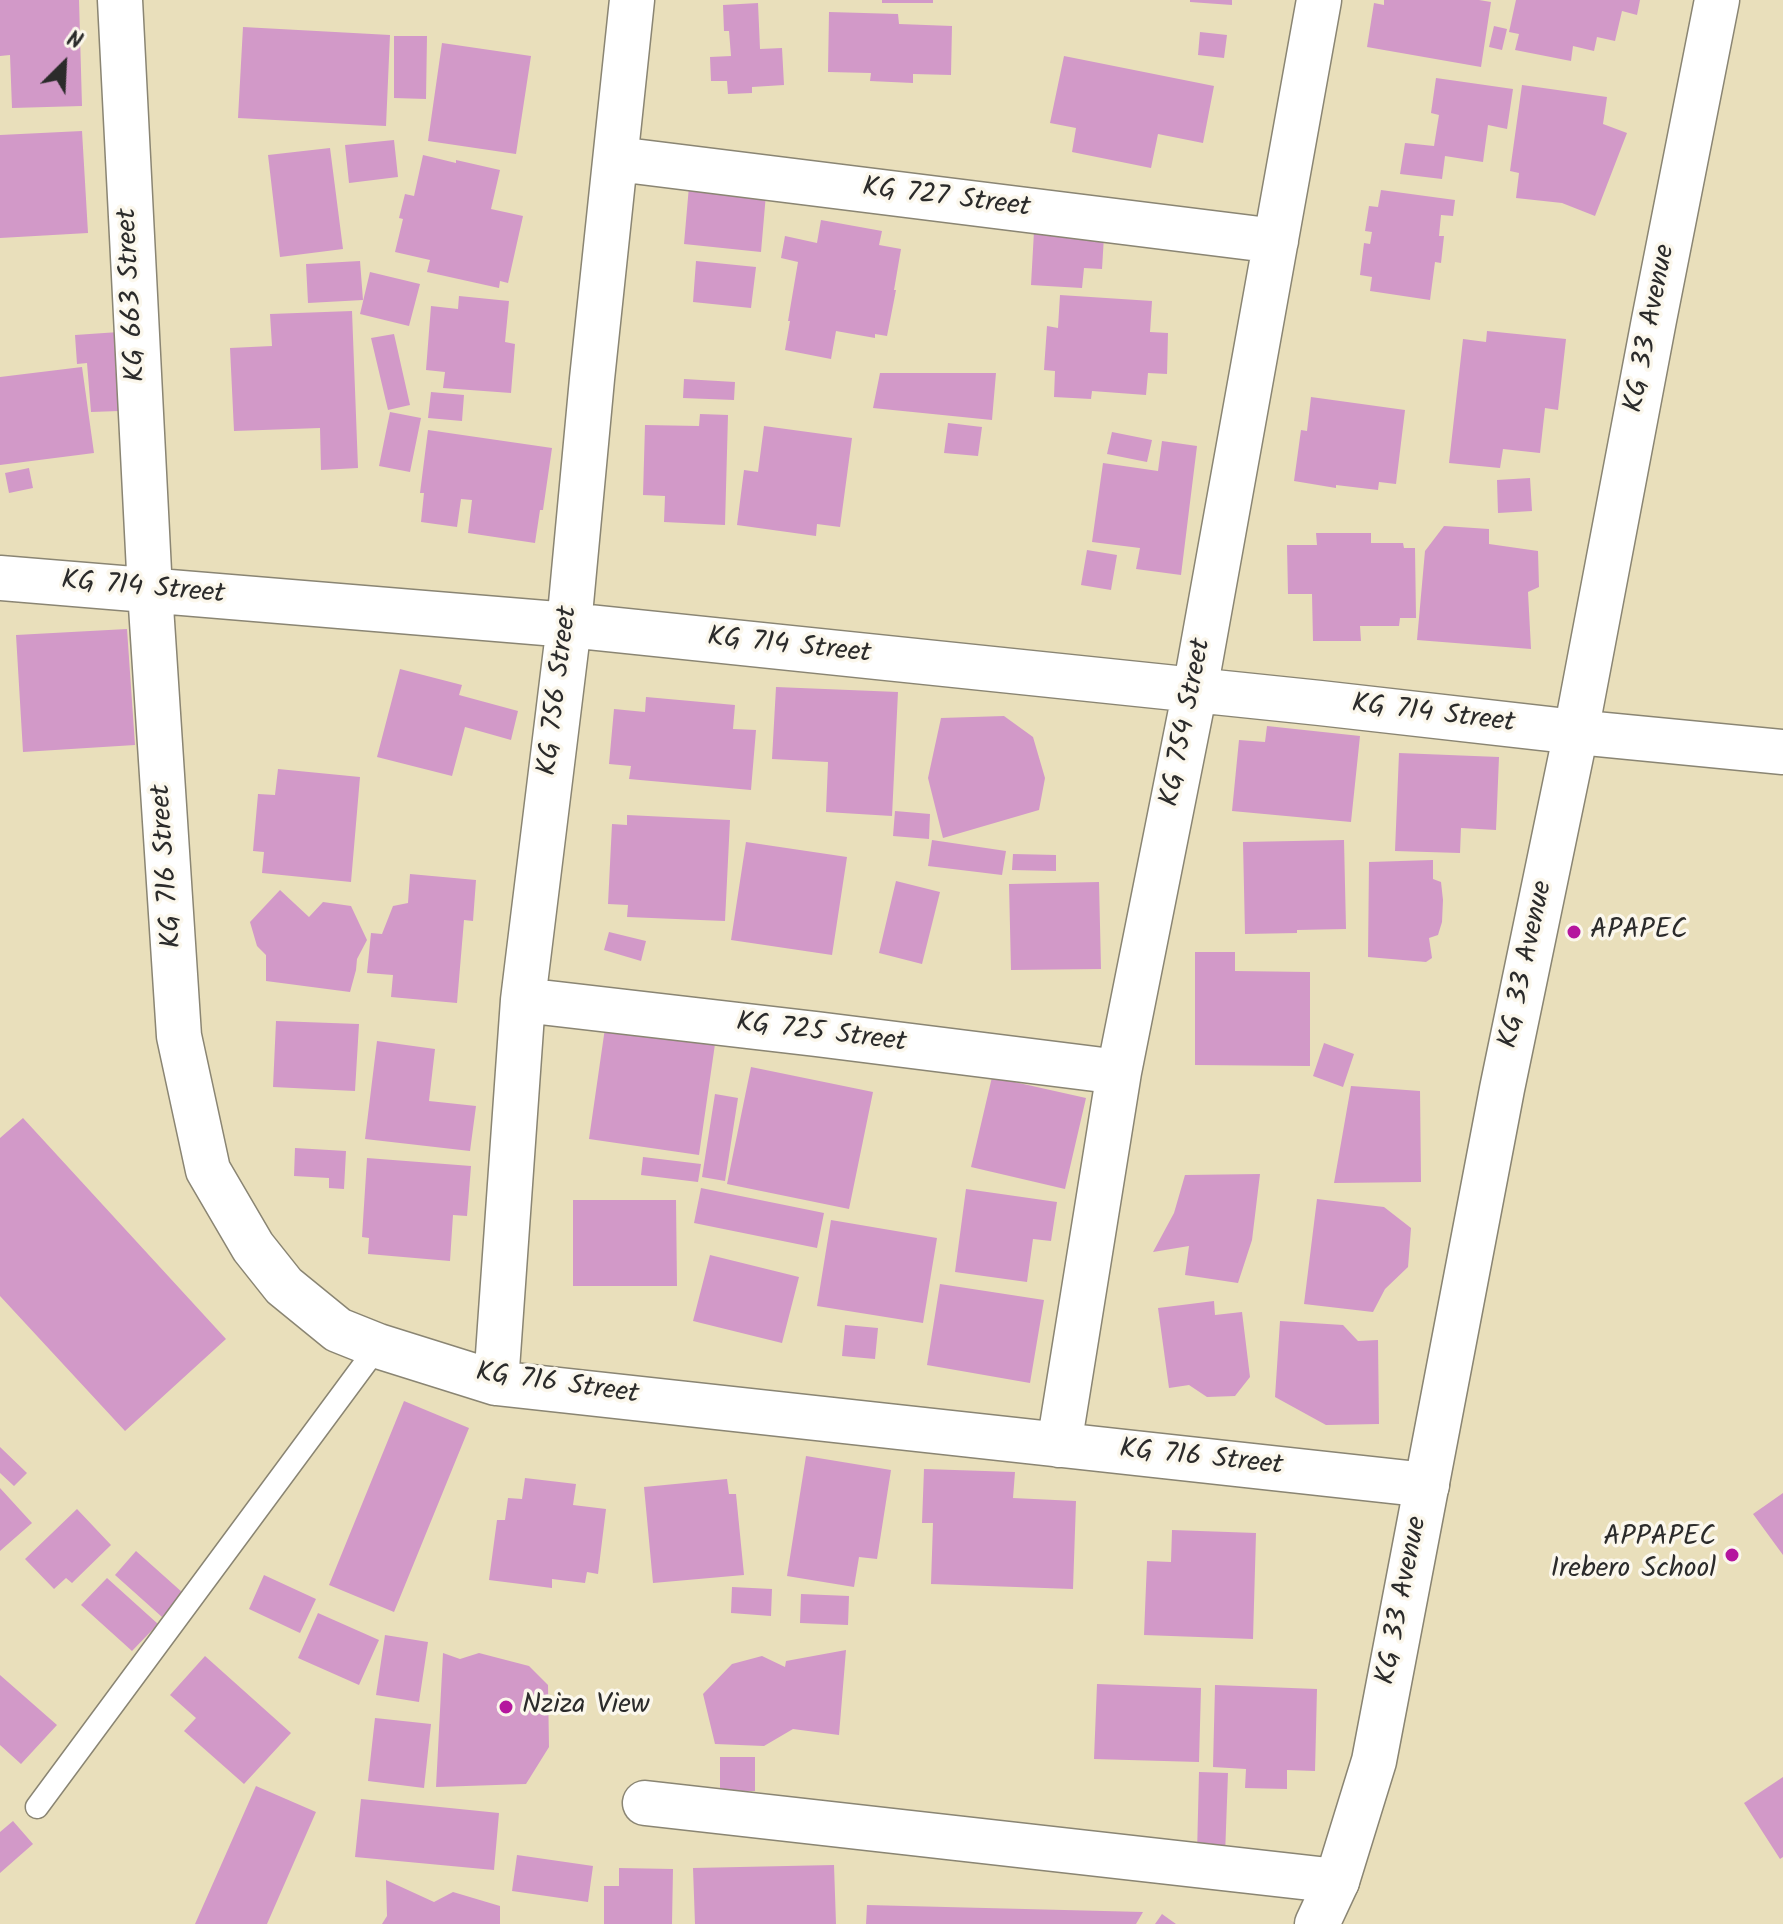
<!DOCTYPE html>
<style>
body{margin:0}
#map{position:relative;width:1783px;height:1924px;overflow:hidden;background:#e9dfbb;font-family:Kalam,sans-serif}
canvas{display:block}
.north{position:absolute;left:24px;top:24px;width:80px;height:80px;-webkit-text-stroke:6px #fbf7ec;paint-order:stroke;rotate:24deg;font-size:22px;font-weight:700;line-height:32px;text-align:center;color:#2b2b2b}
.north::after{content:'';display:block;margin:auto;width:28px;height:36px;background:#2b2b2b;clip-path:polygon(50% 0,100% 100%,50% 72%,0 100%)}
</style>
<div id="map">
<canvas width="1783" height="1924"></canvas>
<div class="north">N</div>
</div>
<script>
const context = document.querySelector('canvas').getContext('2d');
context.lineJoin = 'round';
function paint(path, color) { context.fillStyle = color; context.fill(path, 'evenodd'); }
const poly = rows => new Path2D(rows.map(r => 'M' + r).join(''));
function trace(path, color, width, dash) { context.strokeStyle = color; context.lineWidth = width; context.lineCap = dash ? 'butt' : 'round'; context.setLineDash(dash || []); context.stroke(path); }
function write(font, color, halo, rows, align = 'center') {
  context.font = font + ' Kalam,sans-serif'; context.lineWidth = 7; context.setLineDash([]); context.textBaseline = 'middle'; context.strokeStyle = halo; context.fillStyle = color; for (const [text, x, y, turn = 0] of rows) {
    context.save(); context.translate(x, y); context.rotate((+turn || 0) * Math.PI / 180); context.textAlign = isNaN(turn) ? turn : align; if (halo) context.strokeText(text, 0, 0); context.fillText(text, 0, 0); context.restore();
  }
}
paint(poly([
 [0,0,79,0,82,106,12,108,10,55,0,56],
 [882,0,933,0,933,3,882,3],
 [1190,0,1232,0,1232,5,1190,2],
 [1384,0,1479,0,1491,2,1481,67,1367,47,1374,3,1384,5],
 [1516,0,1640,0,1637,15,1622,11,1615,41,1597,37,1594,51,1573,46,1571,61,1515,50,1519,34,1509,32],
 [758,3,760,49,782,48,784,85,752,87,752,93,728,94,727,81,711,81,710,57,731,56,729,31,724,31,723,5],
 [829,12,898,14,899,24,952,26,951,75,913,74,913,83,870,81,871,73,828,72],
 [1494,26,1507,29,1502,50,1489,47],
 [243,27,390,35,386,126,238,118],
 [1200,32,1227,35,1224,58,1198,55],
 [394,36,427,36,426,99,394,98],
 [442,43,531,56,516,154,428,141],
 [1064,56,1214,86,1203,143,1158,134,1151,168,1072,152,1076,128,1050,123],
 [1436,78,1513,89,1507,129,1488,125,1483,162,1445,156,1442,179,1400,174,1405,143,1434,146,1439,115,1431,113],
 [1522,85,1607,97,1603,124,1627,133,1595,216,1562,203,1516,198,1519,173,1510,171],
 [82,131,88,233,0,238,0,135],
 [394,140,398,177,349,183,345,145],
 [330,148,343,249,280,257,268,155],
 [423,155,456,163,456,160,500,170,491,209,523,216,508,283,500,281,499,288,427,272,430,260,395,252,403,219,399,218,405,194,414,196],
 [689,186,766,194,761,252,684,244],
 [1381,190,1455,200,1453,216,1441,215,1439,236,1444,236,1441,263,1435,262,1430,300,1370,291,1372,277,1360,275,1364,243,1370,244,1372,232,1365,231,1369,206,1378,207],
 [821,220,882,231,879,245,901,249,894,290,896,290,887,336,875,334,875,338,836,331,831,359,785,350,790,321,788,321,798,262,781,258,785,236,817,243],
 [1034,231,1104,236,1102,269,1084,268,1082,288,1031,285],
 [360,261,363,300,308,303,306,264],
 [696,261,756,267,751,308,693,302],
 [370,272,420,284,409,326,360,314],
 [1060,295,1152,301,1150,332,1168,333,1167,374,1148,373,1146,395,1092,391,1091,399,1054,397,1055,371,1044,370,1047,326,1058,328],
 [459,296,509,301,505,342,515,344,511,393,443,388,445,372,426,370,431,306,458,309],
 [352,311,358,468,321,470,320,428,234,431,230,348,272,346,270,314],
 [1487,331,1566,339,1558,410,1545,408,1540,453,1503,449,1500,468,1449,463,1463,339,1486,342],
 [119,332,121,361,115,361,119,411,91,412,87,363,77,364,75,335],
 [394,334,410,405,388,410,371,338],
 [82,367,94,453,0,465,0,377],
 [880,373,996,373,992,420,873,408],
 [684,379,735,382,734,400,683,398],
 [431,392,464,395,462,421,428,418],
 [1311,397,1405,410,1396,484,1379,482,1378,490,1336,485,1336,488,1294,481,1301,430,1307,431],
 [390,412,421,418,410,472,379,466],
 [700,414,728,415,725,525,664,522,665,496,643,495,645,425,699,426],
 [948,423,982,427,978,456,944,453],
 [764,426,852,438,840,527,817,524,816,536,737,525,744,470,758,472],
 [428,430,552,448,543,510,540,510,535,543,468,533,472,500,461,499,457,527,421,522,424,493,420,493],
 [1112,432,1152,440,1147,462,1107,454],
 [1162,441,1197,446,1181,575,1136,569,1140,548,1092,542,1103,463,1158,471],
 [29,468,33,488,9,493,5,473],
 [1530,478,1532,511,1498,513,1497,480],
 [1444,526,1489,529,1489,544,1538,551,1539,587,1528,592,1531,649,1417,640,1425,551],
 [1316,533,1371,533,1371,543,1403,543,1404,548,1415,548,1416,618,1400,618,1399,626,1360,626,1361,641,1313,641,1312,594,1288,594,1287,545,1317,545],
 [1087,550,1117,555,1111,590,1081,585],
 [127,629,135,745,23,752,16,635],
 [400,669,462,685,459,695,518,711,511,740,465,727,452,776,377,757],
 [776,687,898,692,892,816,826,812,828,762,772,759],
 [646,697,735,705,733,729,756,730,751,790,629,779,631,766,609,764,614,709,645,712],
 [1004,716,1033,737,1045,778,1039,810,943,838,928,778,941,718],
 [1267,726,1360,736,1351,822,1232,811,1239,740,1265,742],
 [1399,753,1499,757,1496,830,1461,828,1460,853,1395,851],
 [278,769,360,777,351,882,262,873,264,852,253,851,258,794,275,795],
 [895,811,930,814,929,839,893,836],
 [627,815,730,820,725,921,627,917,628,905,608,904,612,824,627,825],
 [932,840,1006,851,1002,875,928,866],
 [1344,840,1346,929,1297,930,1297,933,1245,934,1243,842],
 [746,842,847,857,832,955,731,940],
 [1013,854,1056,855,1056,871,1012,870],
 [1433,860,1433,879,1441,882,1443,900,1442,922,1438,935,1429,938,1432,958,1426,962,1368,957,1369,862],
 [410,874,476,880,473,921,464,920,457,1003,391,997,393,975,367,973,371,933,382,934,393,906,408,903],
 [896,881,940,892,922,964,879,953],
 [1099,882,1101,969,1011,970,1009,884],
 [280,890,309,917,323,902,351,906,367,940,357,959,356,970,350,992,266,981,266,955,257,946,250,922],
 [609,932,646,941,641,961,604,950],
 [1195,952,1235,952,1235,971,1310,972,1310,1066,1195,1065],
 [276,1021,359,1024,355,1091,273,1087],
 [605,1028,715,1044,699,1155,589,1139],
 [377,1041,435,1049,429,1101,476,1106,470,1151,365,1139],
 [1324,1043,1354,1054,1343,1087,1313,1076],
 [751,1067,873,1092,849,1209,727,1184],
 [992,1077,1086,1098,1065,1189,971,1167],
 [1351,1086,1420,1091,1421,1182,1334,1183],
 [715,1094,738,1098,725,1181,702,1177],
 [23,1118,226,1339,125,1431,0,1296,0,1138],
 [295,1148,346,1151,344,1189,329,1188,329,1178,294,1176],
 [643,1157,701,1164,698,1182,641,1175],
 [367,1158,471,1166,467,1216,453,1215,450,1261,368,1254,369,1238,362,1237],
 [1260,1174,1252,1240,1238,1283,1185,1275,1189,1246,1153,1252,1174,1213,1185,1175],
 [701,1188,824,1213,817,1248,694,1223],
 [966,1189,1057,1202,1051,1241,1033,1239,1027,1282,955,1272],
 [1317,1199,1384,1207,1411,1228,1408,1267,1385,1289,1373,1312,1304,1304],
 [573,1200,676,1200,677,1286,573,1286],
 [831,1220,937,1238,923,1323,817,1306],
 [710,1255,799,1277,782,1343,693,1321],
 [940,1284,1044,1300,1030,1383,927,1365],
 [1214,1301,1215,1315,1242,1312,1250,1377,1235,1396,1207,1397,1189,1385,1169,1388,1158,1308],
 [1280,1321,1343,1325,1358,1341,1378,1340,1379,1424,1326,1425,1275,1397],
 [845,1325,878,1328,875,1359,842,1356],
 [404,1401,469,1428,394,1612,329,1585],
 [0,1447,27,1473,14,1486,0,1473],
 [806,1456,891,1470,877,1559,859,1557,854,1587,787,1576],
 [924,1469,1015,1472,1013,1498,1076,1501,1073,1589,931,1584,933,1523,922,1523],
 [525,1478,576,1484,573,1505,606,1509,598,1574,587,1572,585,1583,552,1579,552,1588,489,1580,497,1520,505,1520,508,1498,522,1499],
 [727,1479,729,1494,736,1494,744,1575,653,1583,644,1487],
 [0,1488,32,1523,0,1551],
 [1783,1493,1783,1555,1753,1514],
 [77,1509,111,1545,72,1583,66,1578,54,1589,25,1559],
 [1172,1530,1256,1533,1253,1639,1144,1635,1147,1561,1171,1562],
 [136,1551,183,1593,162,1617,115,1575],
 [264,1575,316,1599,300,1633,249,1609],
 [107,1578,158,1624,132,1651,81,1605],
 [732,1587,772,1589,771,1616,731,1613],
 [801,1594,849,1596,848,1625,800,1623],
 [318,1613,379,1640,359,1685,298,1658],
 [385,1635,428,1642,419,1702,376,1695],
 [846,1650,839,1735,793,1729,764,1746,715,1744,703,1694,732,1664,762,1656,785,1667,786,1661],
 [443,1653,460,1659,479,1653,529,1666,548,1685,549,1747,526,1784,436,1787],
 [205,1656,291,1733,244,1784,184,1731,196,1718,170,1695],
 [0,1675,57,1725,21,1764,0,1745],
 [1097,1684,1201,1688,1199,1762,1094,1759],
 [1215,1685,1317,1689,1315,1771,1287,1770,1287,1789,1245,1788,1246,1769,1213,1767],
 [375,1718,431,1724,424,1788,368,1781],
 [720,1757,755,1757,755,1791,720,1791],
 [1199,1772,1228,1773,1225,1856,1197,1855],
 [1783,1777,1783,1857,1780,1859,1744,1803],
 [256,1786,316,1812,267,1924,195,1924],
 [361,1799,499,1813,494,1870,355,1857],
 [13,1821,33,1844,0,1873,0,1832],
 [517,1855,593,1866,588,1902,512,1891],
 [834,1865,836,1924,695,1924,693,1868],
 [619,1868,673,1869,672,1924,604,1924,604,1886,619,1886],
 [386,1880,434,1902,453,1892,500,1906,500,1924,382,1924,387,1916],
 [867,1905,1143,1912,1136,1924,866,1924],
 [1162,1914,1176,1924,1155,1924]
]), '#d299c8');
const lane = poly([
 [37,1807,378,1346]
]);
const street = poly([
 [120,0,150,591,179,1036,208,1170,253,1247,284,1286,338,1330,378,1346,496,1383,1427,1485],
 [617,159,1276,241],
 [0,578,569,625,1320,703,1576,732,1783,752],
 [523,1000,816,1034,1119,1072],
 [496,1383,523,1000,569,625,592,379,632,0],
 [1059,1445,1119,1072,1195,690,1319,0],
 [645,1803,1337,1881]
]);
const secondary = poly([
 [1317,1924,1337,1881,1374,1761,1502,1089,1576,732,1654,320,1717,0]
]);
trace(lane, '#8a8573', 25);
trace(street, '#8a8573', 47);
trace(secondary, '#8a8573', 47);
trace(lane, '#fff', 22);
trace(street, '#fff', 44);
trace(secondary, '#fff', 44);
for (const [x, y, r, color] of [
 [1574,932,8,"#b5179e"],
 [1732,1555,8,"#b5179e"],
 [506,1707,8,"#b5179e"]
]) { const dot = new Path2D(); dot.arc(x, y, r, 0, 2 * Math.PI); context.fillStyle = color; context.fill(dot); trace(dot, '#fbf7ec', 3); }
write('28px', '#2b2b2b', '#fbf7ec', [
 ["KG 727 Street",946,200,7],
 ["KG 663 Street",134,295,-93],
 ["KG 33 Avenue",1652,329,-79],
 ["KG 714 Street",143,590,5],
 ["KG 714 Street",789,648,6],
 ["KG 756 Street",560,691,-83],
 ["KG 714 Street",1433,716,7],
 ["KG 754 Street",1188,723,-79],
 ["KG 716 Street",169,866,-94],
 ["KG 33 Avenue",1528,965,-78],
 ["KG 725 Street",821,1035,7],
 ["KG 716 Street",557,1386,8],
 ["KG 716 Street",1201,1460,6],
 ["KG 33 Avenue",1404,1601,-79]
]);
write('28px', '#2b2b2b', '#fbf7ec', [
 ["APAPEC",1590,932],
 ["APPAPEC",1716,1539,"right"],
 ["Irebero School",1716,1571,"right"],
 ["Nziza View",522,1707]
], 'left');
</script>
